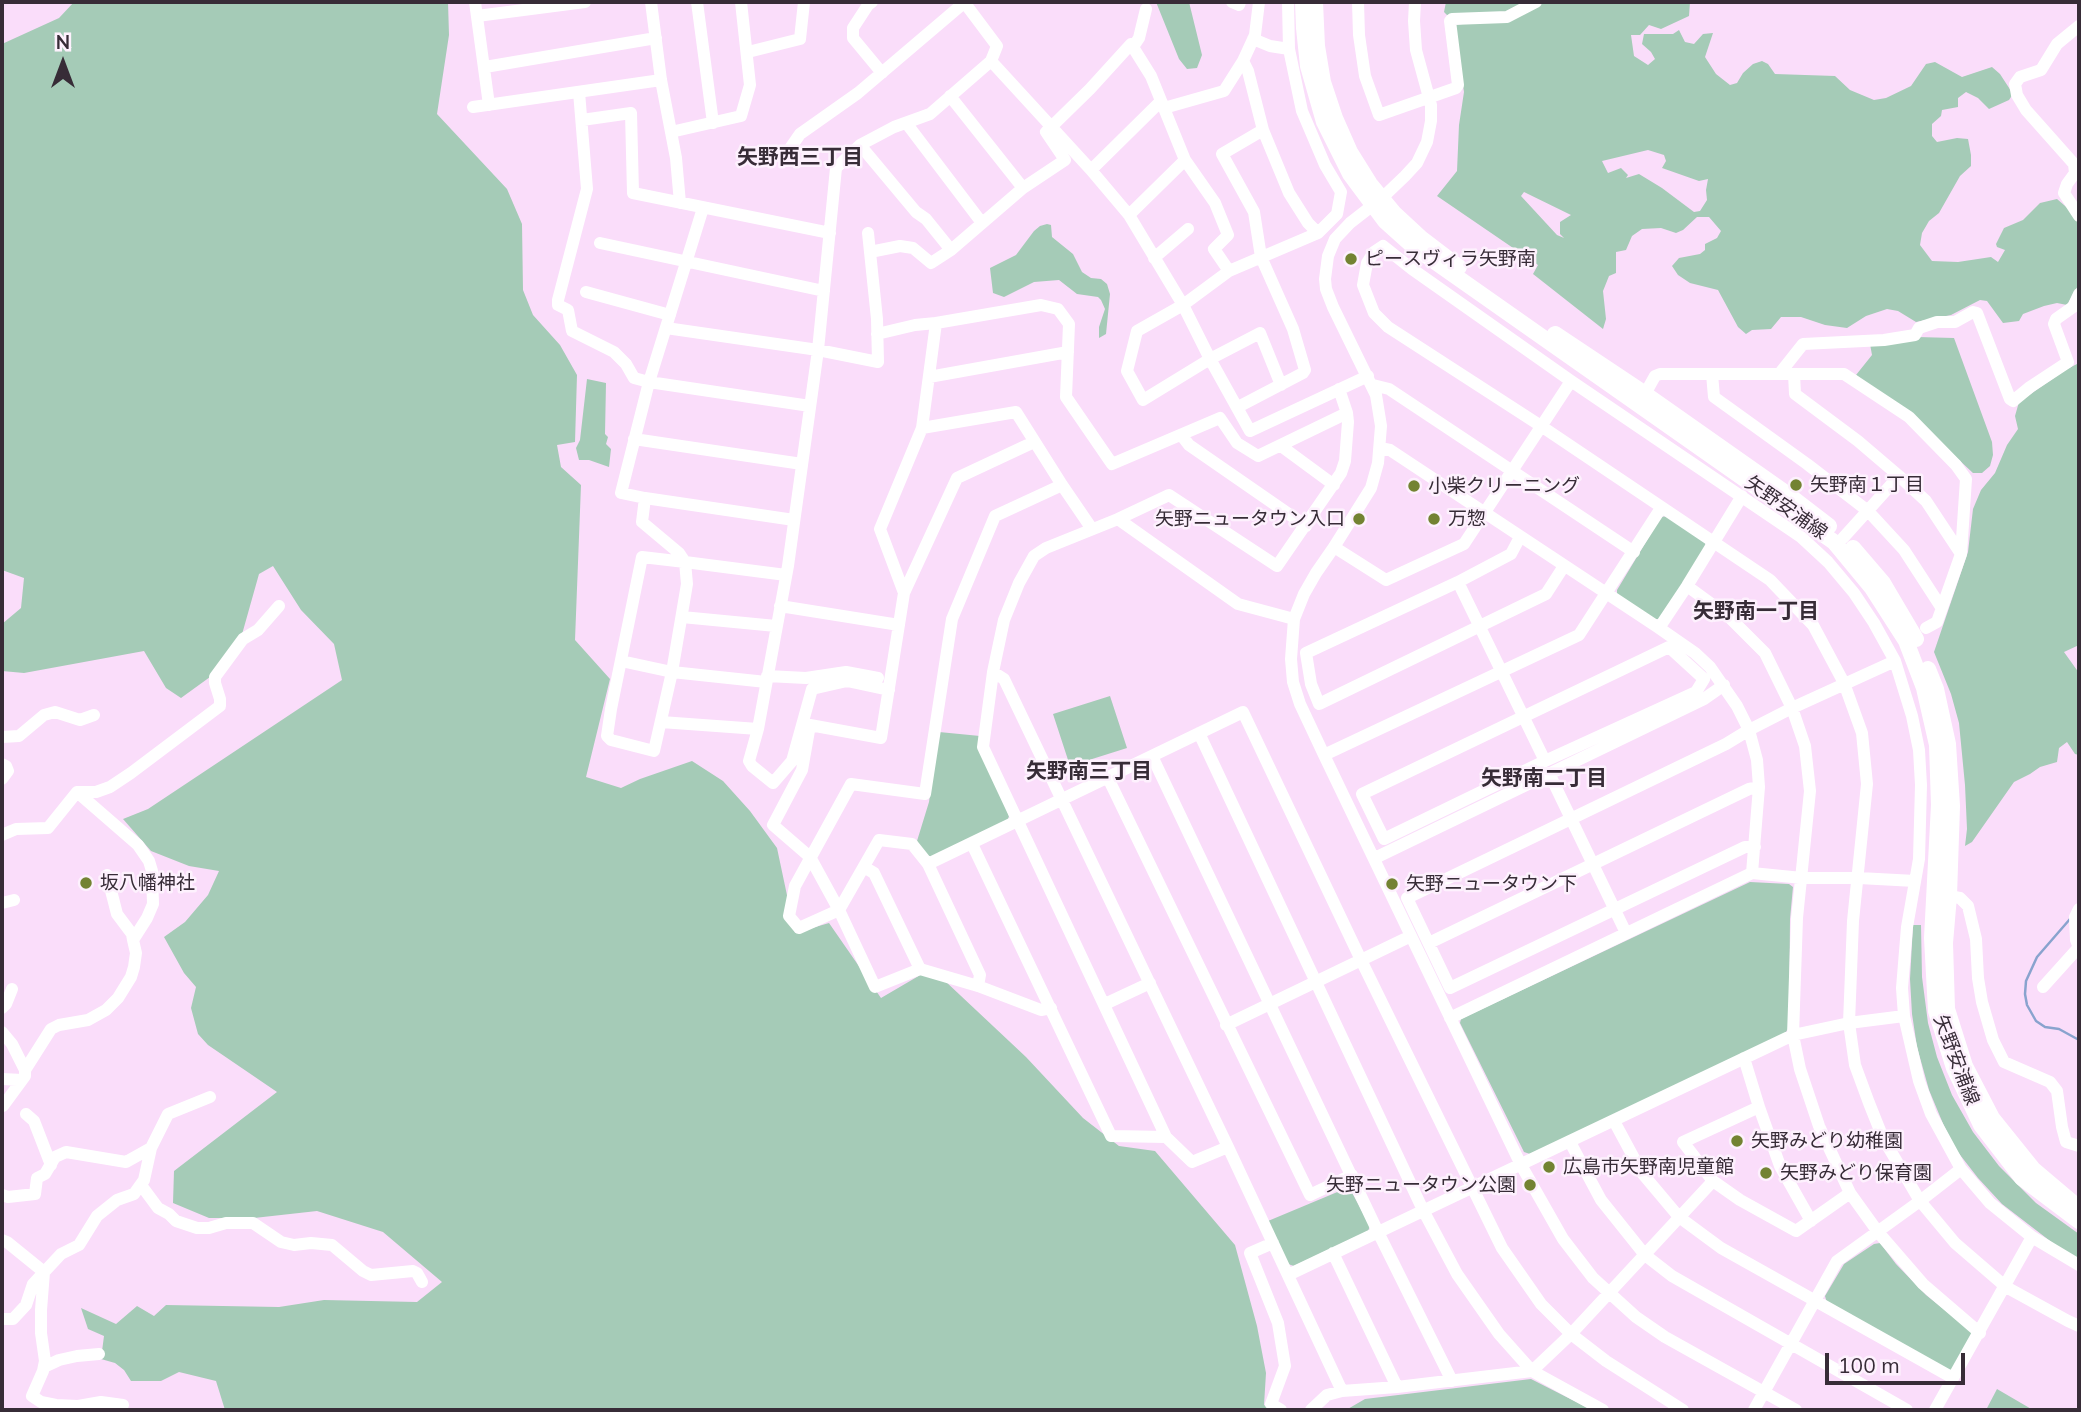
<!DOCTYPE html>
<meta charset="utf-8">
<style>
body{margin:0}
#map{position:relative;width:2081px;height:1412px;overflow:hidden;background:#faddfa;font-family:Mulish,sans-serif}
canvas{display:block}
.frame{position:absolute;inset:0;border:4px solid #372c37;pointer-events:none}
.north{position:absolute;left:28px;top:28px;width:70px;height:70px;-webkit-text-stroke:5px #fdf1fd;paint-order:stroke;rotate:0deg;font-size:19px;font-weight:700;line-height:28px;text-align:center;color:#372c37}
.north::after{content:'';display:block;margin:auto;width:24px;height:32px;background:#372c37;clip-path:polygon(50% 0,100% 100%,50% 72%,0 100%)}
.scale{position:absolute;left:1825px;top:1353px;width:140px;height:32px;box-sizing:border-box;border:4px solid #372c37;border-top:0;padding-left:9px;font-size:21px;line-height:24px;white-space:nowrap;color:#372c37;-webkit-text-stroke:5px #fdf1fd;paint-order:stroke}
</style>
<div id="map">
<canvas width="2081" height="1412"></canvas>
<div class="frame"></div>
<div class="north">N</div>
<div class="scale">100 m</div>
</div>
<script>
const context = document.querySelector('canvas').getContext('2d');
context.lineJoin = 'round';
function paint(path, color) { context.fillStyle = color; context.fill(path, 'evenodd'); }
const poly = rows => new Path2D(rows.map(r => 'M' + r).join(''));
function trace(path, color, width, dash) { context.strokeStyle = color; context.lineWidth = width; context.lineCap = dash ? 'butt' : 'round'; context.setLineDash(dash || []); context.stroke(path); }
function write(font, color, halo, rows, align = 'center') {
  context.font = font + ' Mulish,"Noto Sans JP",sans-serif'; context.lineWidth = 5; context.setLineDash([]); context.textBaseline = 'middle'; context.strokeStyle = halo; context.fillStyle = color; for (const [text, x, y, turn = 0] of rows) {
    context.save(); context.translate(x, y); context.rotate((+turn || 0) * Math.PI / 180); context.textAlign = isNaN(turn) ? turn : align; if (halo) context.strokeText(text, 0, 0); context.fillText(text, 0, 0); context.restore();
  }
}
paint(poly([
 [74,2,448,2,449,35,437,114,507,189,522,224,523,290,533,315,560,345,577,375,575,442,557,445,561,467,581,485,575,640,610,679,586,777,621,788,640,779,692,761,723,781,750,811,777,848,795,933,829,923,881,998,922,974,944,980,1026,1057,1083,1118,1119,1146,1155,1151,1235,1245,1257,1326,1266,1373,1264,1405,1271,1410,225,1410,216,1381,179,1372,161,1381,131,1381,124,1370,115,1363,101,1359,104,1336,88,1329,81,1308,116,1324,137,1306,154,1316,166,1305,279,1307,324,1300,417,1302,442,1282,383,1232,317,1211,254,1218,209,1218,173,1203,174,1171,277,1092,208,1045,198,1034,191,1008,196,987,184,973,164,937,185,922,208,895,219,871,189,866,151,851,123,819,148,809,342,680,334,644,301,610,273,566,259,574,239,645,210,677,181,698,166,688,144,651,24,673,2,671,2,624,21,608,24,578,2,570,2,44,59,18],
 [1156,2,1189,2,1202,55,1197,68,1187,69,1179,59],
 [1446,2,1527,2,1503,14,1447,15,1444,12],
 [1542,2,1690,2,1689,16,1661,29,1649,25,1640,35,1631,35,1634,56,1648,65,1655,59,1651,52,1642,44,1644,34,1673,34,1679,30,1685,42,1694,44,1703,34,1713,33,1705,57,1716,74,1730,85,1737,83,1743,73,1753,64,1762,61,1768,64,1775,74,1835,76,1850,90,1874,100,1886,98,1911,86,1926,64,1935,62,1962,77,1992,67,2000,74,2013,94,2009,100,1989,109,1978,98,1966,92,1958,98,1958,107,1942,110,1941,116,1932,124,1932,136,1937,142,1957,138,1968,139,1971,155,1971,166,1960,176,1939,213,1929,221,1922,233,1920,245,1932,261,1958,262,1991,257,1998,262,2005,250,1997,247,1996,244,2004,228,2023,220,2040,203,2057,199,2071,211,2079,225,2079,284,2067,305,2057,303,2044,306,2023,314,2019,321,2003,323,1987,301,1980,300,1951,315,1916,322,1898,311,1887,309,1866,316,1847,328,1825,325,1801,317,1781,317,1771,329,1752,330,1746,334,1738,327,1718,290,1690,283,1678,275,1672,266,1679,258,1700,254,1705,250,1705,244,1717,238,1721,231,1709,217,1697,217,1683,230,1676,233,1661,228,1642,229,1632,236,1626,250,1616,252,1616,273,1609,276,1603,291,1606,319,1603,329,1533,274,1538,265,1437,196,1457,171,1459,125,1464,92,1454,25,1505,19],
 [1648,150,1664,155,1666,161,1662,168,1699,181,1708,179,1706,190,1707,200,1700,211,1694,212,1662,188,1639,174,1626,178,1628,175,1621,168,1608,173,1602,161],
 [1524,192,1571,215,1560,222,1560,234,1564,238,1557,235,1521,196],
 [1047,224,1051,225,1052,237,1073,254,1082,272,1091,278,1101,279,1107,284,1110,294,1106,334,1099,338,1099,327,1105,309,1101,300,1098,297,1077,294,1059,280,1034,282,1004,297,993,293,990,268,1016,255,1034,231,1040,226],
 [1917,337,1954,338,1992,442,1993,455,1990,466,1982,473,1973,473,1929,432,1856,375,1872,355,1870,344],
 [2079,363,2079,645,2064,652,2079,673,2079,755,2075,754,2067,742,2059,748,2057,762,2040,767,2030,774,2014,782,1972,842,1965,846,1967,829,1965,785,1959,723,1951,694,1934,652,1968,552,1973,509,1981,490,1995,473,2007,445,2018,429,2015,416,2019,402,2067,369],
 [587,379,606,383,605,434,608,437,606,444,611,449,609,467,589,460,579,460,576,448,580,440],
 [1667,516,1705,541,1706,548,1659,619,1652,619,1617,595,1617,590,1661,517],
 [1110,696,1127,748,1070,766,1053,714],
 [939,732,980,736,1009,816,1007,822,931,857,925,855,917,841,929,802],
 [1750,882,1789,884,1793,887,1790,919,1789,1028,1784,1034,1530,1154,1524,1152,1460,1023,1461,1019],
 [1913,925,1921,925,1922,977,1928,1023,1937,1057,1952,1095,1973,1132,1999,1166,2036,1203,2079,1234,2079,1259,2054,1244,2002,1204,1978,1178,1957,1151,1944,1126,1929,1090,1917,1047,1912,1014,1910,979],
 [1347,1188,1350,1189,1370,1226,1368,1231,1294,1266,1288,1264,1268,1221],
 [1880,1243,1896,1264,1926,1295,1971,1331,1973,1337,1955,1370,1948,1371,1827,1303,1825,1296,1844,1264,1874,1244],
 [1531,1379,1592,1410,1346,1410,1365,1399],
 [1997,1389,2033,1410,1986,1410]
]), '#a5cbb7');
trace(poly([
 [2070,919,2037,957,2026,981,2025,994,2027,1005,2036,1021,2045,1027,2059,1029,2079,1040]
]), '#89a3ce', 2.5);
trace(poly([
 [475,2,489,105],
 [651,2,661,80,676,158,680,203],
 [697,2,713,123],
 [872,2,868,5,853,28,853,38,882,73],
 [1232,2,1239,5,1240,2],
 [1288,2,1289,49,1302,111,1325,165,1341,192,1337,214,1318,233],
 [1358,2,1359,35,1365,76,1379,115,1456,88,1458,85,1450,21,1452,19,1507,17,1536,2],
 [1415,2,1414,21,1416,50,1431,105,1431,121,1427,142,1417,163,1405,176,1382,198,1350,223,1335,239,1328,256,1325,279,1326,289,1333,307,1376,395,1381,426,1378,463,1371,488,1334,547,1316,573,1304,594,1294,619,1291,659,1293,682,1300,704,1324,755,1521,1165,1563,1239,1593,1278,1636,1317,1665,1337,1796,1410],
 [477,16,585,2],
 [2079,26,2057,44,2041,70,2020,77,2015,84,2017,95,2026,110,2074,164,2075,173,2067,184,2064,193,2079,216],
 [1253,39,1270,46,1289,49],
 [1133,47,1139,38,1146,9],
 [748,52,800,39,804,2],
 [991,61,1091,170,1129,215,1183,305,1210,359,1250,431,1368,376],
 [1243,61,1248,71,1263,130,1289,193,1308,223,1318,233,1229,271,1183,305,1137,331,1127,371,1143,400,1210,359,1260,333,1281,385],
 [485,67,656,38],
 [579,92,587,189,558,300,558,305,568,310,572,331,614,352,626,364,634,378,649,382,810,406],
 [950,96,1023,188],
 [473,107,661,80],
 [1164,108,1224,91,1243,61,1255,35,1259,2],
 [582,120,631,113,633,193,830,233],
 [907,124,982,223],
 [671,132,741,116,750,85,741,2],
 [860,145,916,212,926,219,951,250],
 [788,156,791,147,800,134,858,93,965,2],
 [1091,170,1161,101],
 [703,208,649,382,621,493,645,498,794,520],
 [1129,215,1185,160],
 [600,243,824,291],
 [870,252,900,246,913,248,931,263,951,250,1023,188,1065,160,1046,132,1090,89,1131,44,1151,76,1185,160,1215,203,1228,235,1214,249,1229,271],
 [1154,258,1188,229],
 [586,292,670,315],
 [666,328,818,350,878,362,877,319,868,233],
 [877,334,915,325,936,323],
 [1780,373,1803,344,1884,340,1915,335,1919,328,1937,322,1955,322,1973,312,1977,313,2010,399,2013,401,2030,387,2068,362,2054,324,2056,319,2073,307,2079,294],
 [1712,374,1714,397,1807,464,1868,511,1904,550,1941,607],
 [1794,374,1795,394,1858,441,1899,476,1926,501,1961,554],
 [929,377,1068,352],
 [1373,385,1389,389,1634,552],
 [1645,394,1655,376,1660,374,1844,374,1909,417,1956,465,1966,479,1961,554,1937,622,1926,628],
 [1238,407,1303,373,1305,370,1293,329,1261,257,1254,212,1222,154,1263,130],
 [922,428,1016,412,1062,485,1092,529],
 [1182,436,1189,445,1306,526],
 [634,439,802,464],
 [1281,446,1334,485],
 [1380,448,1390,450,1659,628,1695,653,1710,667,1737,706,1749,730,1757,760,1759,787,1752,873],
 [645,498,642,522,679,553,685,562,687,584,672,672,654,751,611,740,607,736,611,709,642,557,685,562,786,575],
 [1118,519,1169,495,1277,566,1341,473,1345,461,1348,422,1347,413,1339,389],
 [1520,537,1511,554,1458,582,1306,653,1311,684,1319,704,1546,594,1564,566],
 [1843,538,1899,476],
 [1334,547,1386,580,1464,544,1571,381],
 [1458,582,1545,761],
 [1687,586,1728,616,1765,653,1792,708,1805,746,1810,791,1797,918,1793,1035,1800,1069,1819,1126,1850,1193,1878,1232,1923,1284,1980,1333],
 [904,593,880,529,922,428,936,323,1041,305,1058,309,1069,324,1066,397,1112,464,1220,418,1237,443,1258,456,1347,413],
 [780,606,899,625],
 [682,617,776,626],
 [1659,628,1687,586,1742,496],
 [1669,647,1704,679,1696,692,1545,761,1384,839,1362,794,1669,647],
 [621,661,672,672,766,682],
 [993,672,1004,679,1228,1147,1342,1391],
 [767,676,806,678,846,672,878,678],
 [889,690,847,681,812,689,792,761,773,783,752,766,749,761,758,729,788,566,818,350,836,168,860,145,894,127,930,114,991,61,997,46,964,2],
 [661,722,758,729],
 [1199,733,1423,1210,1457,1274,1499,1334,1532,1371,1571,1334,1713,1181],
 [2,737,19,736,44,715,55,712,80,720,94,715],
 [1324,755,1579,635,1661,508],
 [1152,756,1378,1232,1452,1381],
 [2,764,6,766,8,771,2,779],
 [1549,773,1626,933],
 [1108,778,1310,1195,1352,1175],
 [77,792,96,792,110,787,131,773,220,706,220,699,215,683,215,677,243,639,258,630,279,606],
 [2,835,16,829,48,828,77,792,138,845,149,861,152,871,153,904,147,918,133,940],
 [972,844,1111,1136,1166,1137,1192,1162,1228,1147],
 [1755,847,1745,847,1450,988,1407,898,1726,744,1749,730,1792,708,1895,661],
 [1375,858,1704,699,1724,685],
 [928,864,1243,712,1361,960,1502,1248,1541,1304,1571,1334,1606,1361,1683,1410],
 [864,867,874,873,920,969,978,986,1041,1010,1051,1008],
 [1949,896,1960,898,1968,906,1976,939,1978,978,1982,1002,1993,1040,2004,1062,2050,1082,2057,1091,2062,1127,2066,1142,2079,1146],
 [2,903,14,900],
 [2079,909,2075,917,2076,940,2079,948],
 [1429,943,1749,789,1759,787],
 [920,969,875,987,839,910,810,857,773,825,802,770,810,725,881,738,904,593,957,478,1034,442],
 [978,986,980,975,928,864,912,844,879,840,839,910,799,928,789,916,795,886,851,784,925,794,952,619,995,516,1062,485],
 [2043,987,2079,947],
 [1105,1004,1150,983],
 [2,1008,6,1004,12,989],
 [1450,1018,1752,873,1802,878,1859,878,1915,881],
 [1226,1025,1411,936],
 [2,1032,12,1044,25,1070,25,1076,3,1106],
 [1744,1058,1759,1107,1780,1166,1811,1221],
 [25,1070,51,1029,59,1025,88,1020,106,1010,118,998,131,977,134,967,136,953,133,940,132,934,117,914,107,875],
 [2,1079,22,1080],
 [1759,1107,1683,1142,1713,1181,1740,1200,1796,1231,1850,1193],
 [26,1114,34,1121,51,1165],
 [1614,1121,1642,1173,1679,1217,1721,1248,1953,1378],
 [1166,1137,983,747,993,672,1004,620,1019,583,1034,556,1046,548,1118,519,1238,604,1294,619],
 [1570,1142,1601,1200,1645,1255,1672,1276,1907,1410],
 [141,1185,158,1208,169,1214,176,1221,197,1228,209,1228,226,1223,253,1223,281,1242,294,1245,311,1243,332,1245,363,1271,371,1275,413,1271,417,1273,422,1282],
 [2,1195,8,1197,35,1194,37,1178,45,1174,55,1157,66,1152,126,1162,151,1148],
 [2,1240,7,1242,44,1272],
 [1273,1243,1250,1253,1278,1323,1285,1366,1271,1404,1281,1410],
 [1333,1253,1397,1387],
 [2079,1265,2032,1237,1990,1203,1961,1169,1931,1114,1919,1081,1904,1016,1902,988,1907,927,1919,859,1921,785,1919,750,1912,716,1895,661,1874,623,1854,593,1828,562,1801,537,1571,381,1412,269,1383,246,1374,252,1367,263,1363,285,1374,313,1388,327,1541,426,1770,580,1813,625,1844,683,1862,733,1867,784,1853,921,1849,1023,1855,1065,1869,1103,1883,1138,1920,1201,1955,1243,2006,1287,2068,1321,2079,1326],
 [44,1272,41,1310,41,1333,45,1361,43,1371,32,1396,41,1402,56,1405,78,1406,101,1402,123,1405],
 [1288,1275,1793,1035,1849,1023,1904,1016],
 [2,1319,13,1319,26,1305,33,1284,61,1254,79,1245,97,1216,117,1200,134,1194,144,1180,151,1148,168,1114,210,1097],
 [44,1367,59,1360,77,1356,99,1354],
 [1311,1410,1327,1395,1342,1391,1397,1387,1532,1371,1603,1410],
 [1754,1410,1837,1261,1920,1201,1961,1169],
 [1935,1410,2032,1237]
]), '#fff', 12);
trace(poly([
 [1303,2,1304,28,1308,66,1324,122,1350,174,1385,221,1414,247,1834,542,1872,588,1906,641,1924,688,1937,745,1939,805,1932,938,1936,1011,1954,1068,1981,1125,2022,1178,2079,1221],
 [1315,2,1317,46,1323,82,1335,118,1350,152,1370,184,1394,213,1421,238,1459,267],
 [1555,334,1645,394,1790,496,1829,526],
 [1853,548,1883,583,1916,639],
 [1928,669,1936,689,1948,744,1952,806,1949,896,1945,943,1947,1009,1965,1066,1992,1118,2033,1169,2079,1208]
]), '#fff', 16);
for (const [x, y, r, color] of [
 [1351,259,7,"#738332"],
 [1796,485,7,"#738332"],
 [1414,486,7,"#738332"],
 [1359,519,7,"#738332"],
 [1434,519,7,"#738332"],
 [86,883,7,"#738332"],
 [1392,884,7,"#738332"],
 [1737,1141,7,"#738332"],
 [1549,1167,7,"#738332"],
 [1766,1173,7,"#738332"],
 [1530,1185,7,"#738332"]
]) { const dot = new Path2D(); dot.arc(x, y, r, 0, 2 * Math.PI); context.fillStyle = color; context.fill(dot); trace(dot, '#fdf1fd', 2.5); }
write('19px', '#372c37', '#fdf1fd', [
 ["ピースヴィラ矢野南",1365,259],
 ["矢野南１丁目",1810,485],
 ["小柴クリーニング",1428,486],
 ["矢野ニュータウン入口",1345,519,"right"],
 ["万惣",1448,519],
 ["坂八幡神社",100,883],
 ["矢野ニュータウン下",1406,884],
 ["矢野みどり幼稚園",1751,1141],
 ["広島市矢野南児童館",1563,1167],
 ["矢野みどり保育園",1780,1173],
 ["矢野ニュータウン公園",1516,1185,"right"]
], 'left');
write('19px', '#372c37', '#fdf1fd', [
 ["矢野安浦線",1786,508,35],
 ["矢野安浦線",1956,1060,69]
]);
write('bold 21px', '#372c37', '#fdf1fd', [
 ["矢野西三丁目",800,158],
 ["矢野南一丁目",1756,612],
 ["矢野南三丁目",1089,772],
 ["矢野南二丁目",1544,779]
]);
</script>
